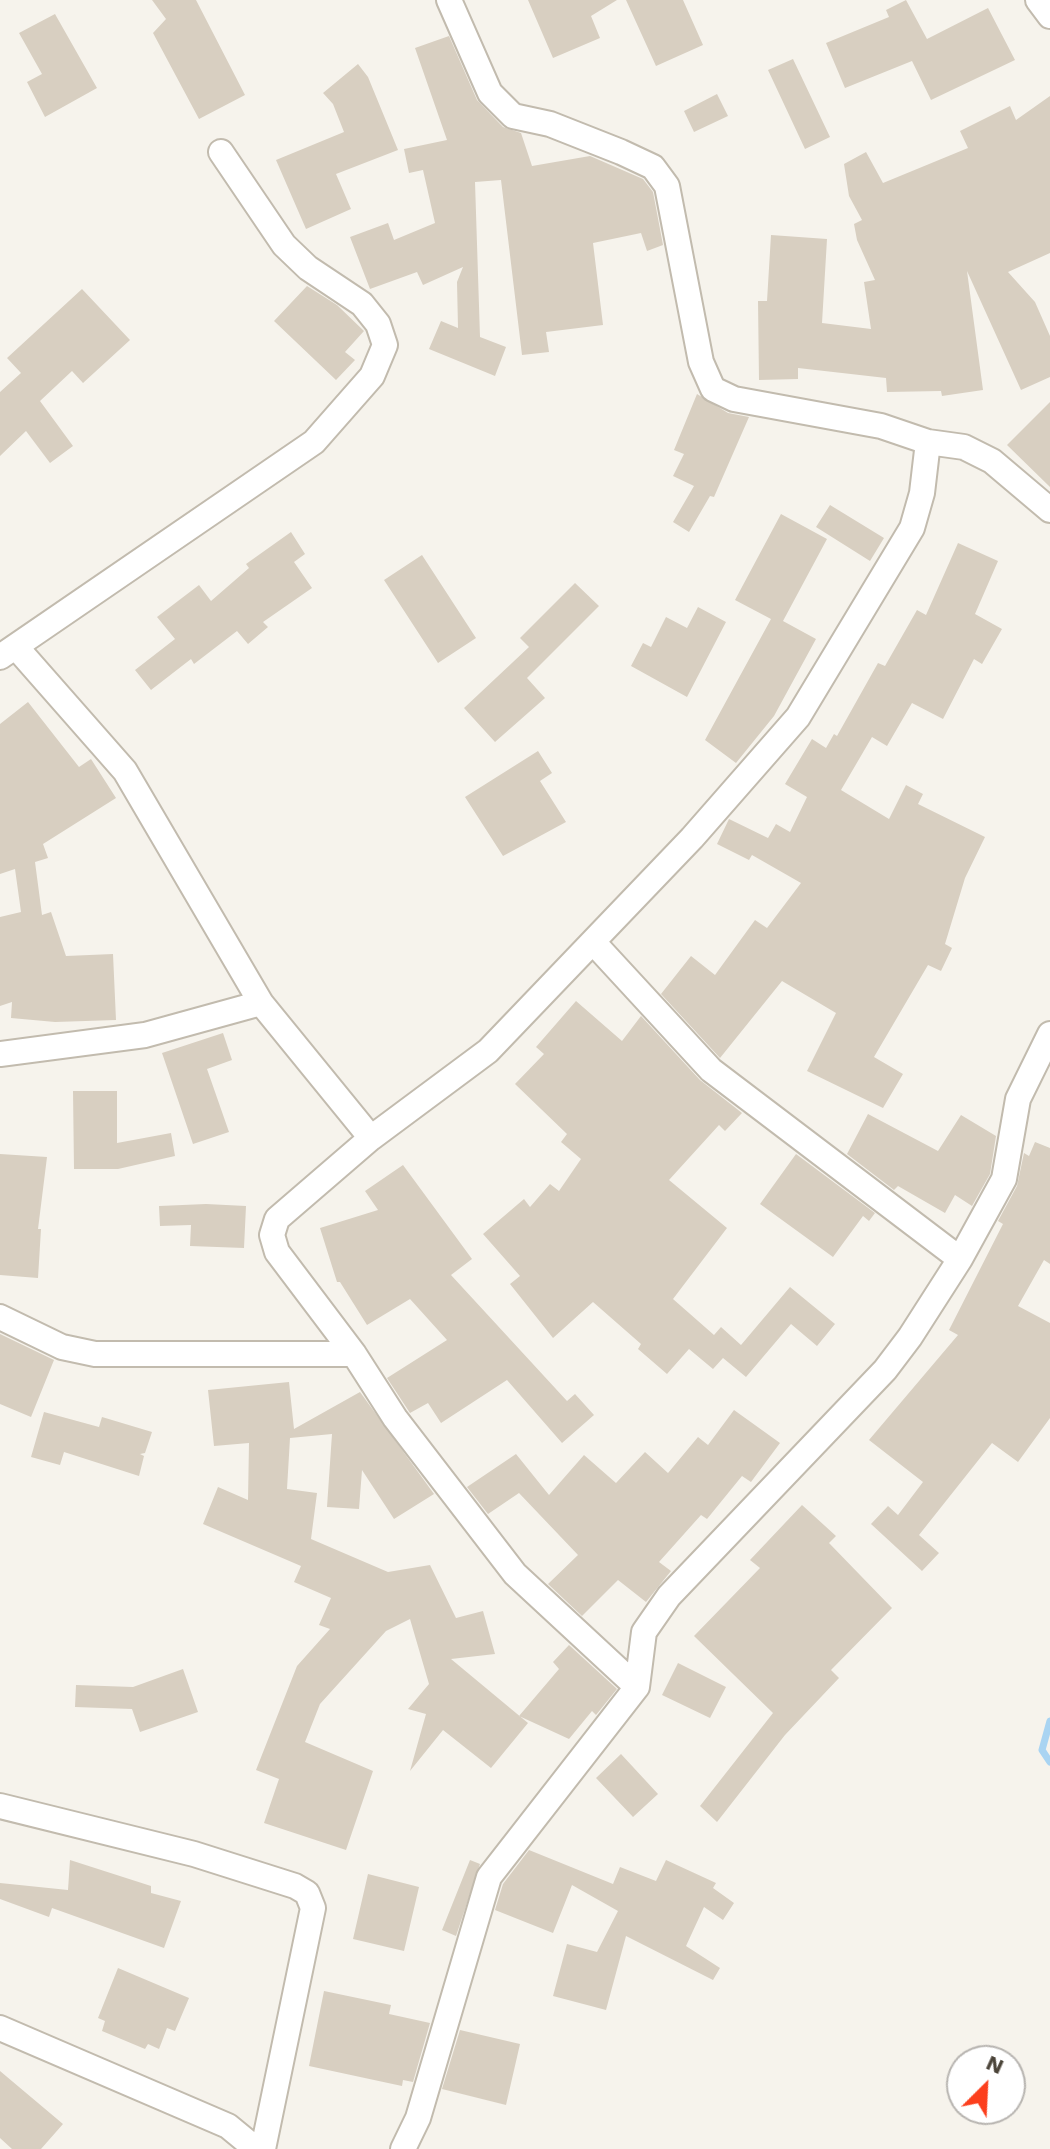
<!DOCTYPE html>
<style>
body{margin:0}
#map{position:relative;width:1050px;height:2149px;overflow:hidden;background:#f6f3ec;font-family:"Work Sans",sans-serif}
canvas{display:block}
.north{position:absolute;left:946px;top:2045px;width:80px;height:80px;box-sizing:border-box;background:#fff;border:2px solid #b7b4b0;border-radius:50%;rotate:24deg;font-size:22px;font-weight:700;line-height:32px;text-align:center;color:#4b4439}
.north::after{content:'';display:block;margin:auto;width:28px;height:36px;background:#fc3f1d;clip-path:polygon(50% 0,100% 100%,50% 72%,0 100%)}
</style>
<div id="map">
<canvas width="1050" height="2149"></canvas>
<div class="north">N</div>
</div>
<script>
const context = document.querySelector('canvas').getContext('2d');
context.lineJoin = 'round';
const poly = rows => new Path2D(rows.map(r => 'M' + r).join(''));
function trace(path, color, width, dash) { context.strokeStyle = color; context.lineWidth = width; context.lineCap = dash ? 'butt' : 'round'; context.setLineDash(dash || []); context.stroke(path); }
function paint(path, color) { context.fillStyle = color; context.fill(path, 'evenodd'); }
trace(poly([
 [1050,1721,1042,1750,1050,1762]
]), '#a9d4f2', 7);
paint(poly([
 [152,0,196,0,245,95,199,119,153,33,166,19],
 [528,0,617,0,591,16,600,38,553,58],
 [626,0,683,0,703,45,656,66],
 [906,0,927,39,988,8,1015,60,931,100,912,61,845,88,826,43,889,17,886,10],
 [55,14,97,88,45,117,27,82,42,74,19,33],
 [449,36,477,100,503,127,521,133,532,166,590,156,643,179,653,192,663,245,647,251,641,233,593,243,603,325,546,332,549,352,522,355,501,180,475,182,480,337,506,347,495,376,429,349,441,321,458,328,457,282,463,267,423,285,417,272,370,289,350,237,388,223,394,240,435,223,423,170,409,173,404,149,447,140,415,48],
 [793,59,830,137,805,149,768,70],
 [358,64,368,77,398,150,336,174,351,209,306,229,276,160,344,132,333,104,323,93],
 [717,94,728,116,694,132,684,111],
 [1050,96,1050,253,1008,272,1035,302,1050,336,1050,377,1021,390,967,271,983,390,942,396,941,391,887,392,886,378,798,368,798,379,759,380,758,301,767,301,771,235,827,239,822,323,871,329,864,282,875,280,857,240,854,224,862,220,849,196,844,164,866,152,883,183,968,148,960,131,1010,106,1016,120],
 [307,286,337,305,364,331,345,352,355,360,336,380,274,321],
 [82,289,130,340,83,383,72,371,40,401,73,446,50,463,26,431,0,456,0,392,21,373,7,358],
 [697,394,728,413,749,417,714,497,710,496,689,532,673,522,694,486,673,476,684,454,674,450],
 [1050,402,1050,487,1007,445],
 [830,505,884,538,870,561,816,527],
 [781,514,827,539,783,621,816,639,774,716,736,763,705,740,771,619,735,600],
 [291,532,305,554,294,562,312,588,263,622,268,627,248,644,237,631,194,664,191,659,151,690,135,670,175,639,157,617,199,585,211,601,249,568,246,564],
 [958,543,998,561,975,614,1002,629,982,664,974,659,943,719,912,703,887,746,872,737,841,790,889,819,906,785,923,794,918,804,985,837,965,878,945,944,952,948,941,971,928,965,874,1057,903,1074,883,1108,807,1071,836,1013,782,981,720,1058,661,994,691,956,715,975,755,920,767,928,801,883,752,855,749,860,717,844,729,819,768,838,776,824,790,832,807,797,785,784,812,739,826,748,834,734,837,736,878,663,885,666,917,610,926,615],
 [422,555,476,638,438,663,384,580],
 [575,583,599,606,527,678,545,698,495,742,464,708,529,647,520,638],
 [698,607,726,622,687,697,631,666,643,643,651,647,666,617,687,628],
 [28,702,79,767,91,759,116,798,43,844,48,858,35,862,42,915,51,912,66,956,113,954,116,1020,55,1022,11,1018,12,1002,0,1006,0,917,21,912,15,869,0,874,0,724],
 [538,751,552,773,540,781,566,822,503,856,465,797],
 [576,1001,622,1041,641,1016,700,1080,742,1113,725,1131,719,1125,669,1180,727,1228,673,1299,714,1335,721,1327,741,1345,790,1287,835,1324,817,1346,791,1324,746,1377,723,1358,713,1369,689,1349,667,1374,638,1349,641,1344,593,1302,553,1338,510,1284,520,1276,483,1234,524,1199,530,1207,550,1184,559,1191,581,1159,561,1142,567,1134,515,1084,544,1054,536,1047],
 [223,1033,232,1060,207,1069,229,1132,193,1144,162,1053],
 [73,1091,117,1091,117,1143,171,1133,175,1156,118,1169,74,1169],
 [868,1114,938,1151,961,1115,996,1136,990,1174,972,1206,955,1195,945,1213,898,1186,894,1190,847,1154],
 [1035,1142,1050,1148,1050,1264,1044,1260,1018,1306,1050,1323,1050,1418,1018,1462,992,1443,919,1535,939,1553,922,1571,871,1524,888,1506,898,1515,923,1482,869,1440,958,1335,949,1330,1003,1224,998,1221,1017,1186,1024,1153,1029,1156],
 [0,1154,47,1157,38,1229,41,1229,38,1278,0,1275],
 [796,1154,875,1213,869,1221,863,1216,833,1257,760,1204],
 [403,1165,472,1259,451,1275,567,1401,575,1394,594,1415,562,1443,507,1380,441,1423,428,1403,410,1413,387,1378,447,1340,410,1299,367,1325,340,1282,337,1282,320,1228,378,1210,365,1191],
 [206,1204,246,1206,244,1248,190,1246,191,1225,160,1226,159,1206],
 [0,1334,54,1360,31,1417,0,1404],
 [289,1382,294,1429,360,1392,434,1494,394,1519,362,1470,359,1509,327,1507,332,1434,290,1438,287,1489,317,1493,311,1539,388,1572,430,1565,456,1618,483,1611,495,1654,451,1659,528,1723,491,1768,443,1730,410,1771,426,1714,408,1709,429,1684,410,1619,386,1631,320,1704,305,1742,373,1771,346,1850,264,1823,279,1779,256,1770,297,1666,330,1629,319,1625,331,1598,294,1582,301,1566,203,1524,218,1487,248,1500,249,1443,214,1446,208,1390],
 [734,1410,780,1443,751,1482,742,1476,707,1519,701,1515,659,1562,671,1571,646,1602,618,1580,582,1616,548,1584,578,1555,519,1493,488,1514,467,1487,516,1454,549,1495,584,1455,616,1483,645,1452,668,1473,698,1437,708,1445],
 [44,1412,99,1427,102,1417,152,1432,145,1453,140,1454,144,1456,139,1476,64,1452,60,1465,31,1457],
 [802,1505,836,1536,829,1543,892,1608,831,1670,839,1678,785,1735,717,1822,700,1806,773,1713,694,1636,760,1568,750,1560],
 [569,1645,617,1689,596,1715,592,1711,569,1739,519,1716,559,1669,553,1662],
 [678,1663,726,1687,710,1718,662,1695],
 [183,1669,198,1712,140,1732,132,1709,75,1707,76,1685,133,1687],
 [621,1754,658,1794,633,1817,596,1778],
 [529,1850,613,1884,620,1867,656,1881,666,1860,716,1883,713,1888,734,1903,723,1920,704,1907,686,1946,720,1968,713,1980,626,1936,606,2010,553,1996,567,1944,597,1952,618,1911,572,1885,553,1933,495,1910,503,1884],
 [70,1860,151,1886,151,1893,181,1901,164,1948,52,1908,49,1917,0,1899,0,1883,68,1890],
 [470,1860,480,1864,456,1936,442,1930],
 [368,1874,419,1887,404,1951,353,1939],
 [118,1968,189,1998,175,2031,167,2028,159,2049,148,2044,145,2049,102,2031,105,2021,98,2018],
 [324,1991,391,2005,389,2014,430,2023,413,2082,403,2080,402,2086,309,2066],
 [460,2030,520,2044,506,2105,442,2089],
 [0,2071,63,2124,41,2149,12,2149,0,2138]
]), '#d8cfc1');
const street = poly([
 [449,0,490,93,513,116,550,124,621,152,653,167,667,186,701,362,713,389,734,399,881,426,928,442,922,493,912,528,798,717,692,838,488,1051,371,1138,277,1219,272,1235,277,1252,354,1354,395,1418,515,1574,637,1687],
 [1038,0,1050,16],
 [928,442,964,447,992,461,1050,510],
 [16,647,125,771,261,1003,371,1138],
 [0,657,314,442,372,376,385,345,378,324,362,304,308,268,284,245,221,152],
 [593,942,711,1070,960,1259],
 [0,1054,145,1035,261,1003],
 [0,1317,62,1347,95,1354,354,1354],
 [0,1806,194,1854,295,1886,307,1893,313,1908,263,2149],
 [0,2028,228,2126,256,2149],
 [403,2149,418,2118,489,1877,637,1687,644,1632,669,1596,885,1370,910,1337,960,1259,1004,1179,1018,1099,1050,1034]
]);
trace(street, '#c2bbae', 28);
trace(street, '#fff', 24);
</script>
